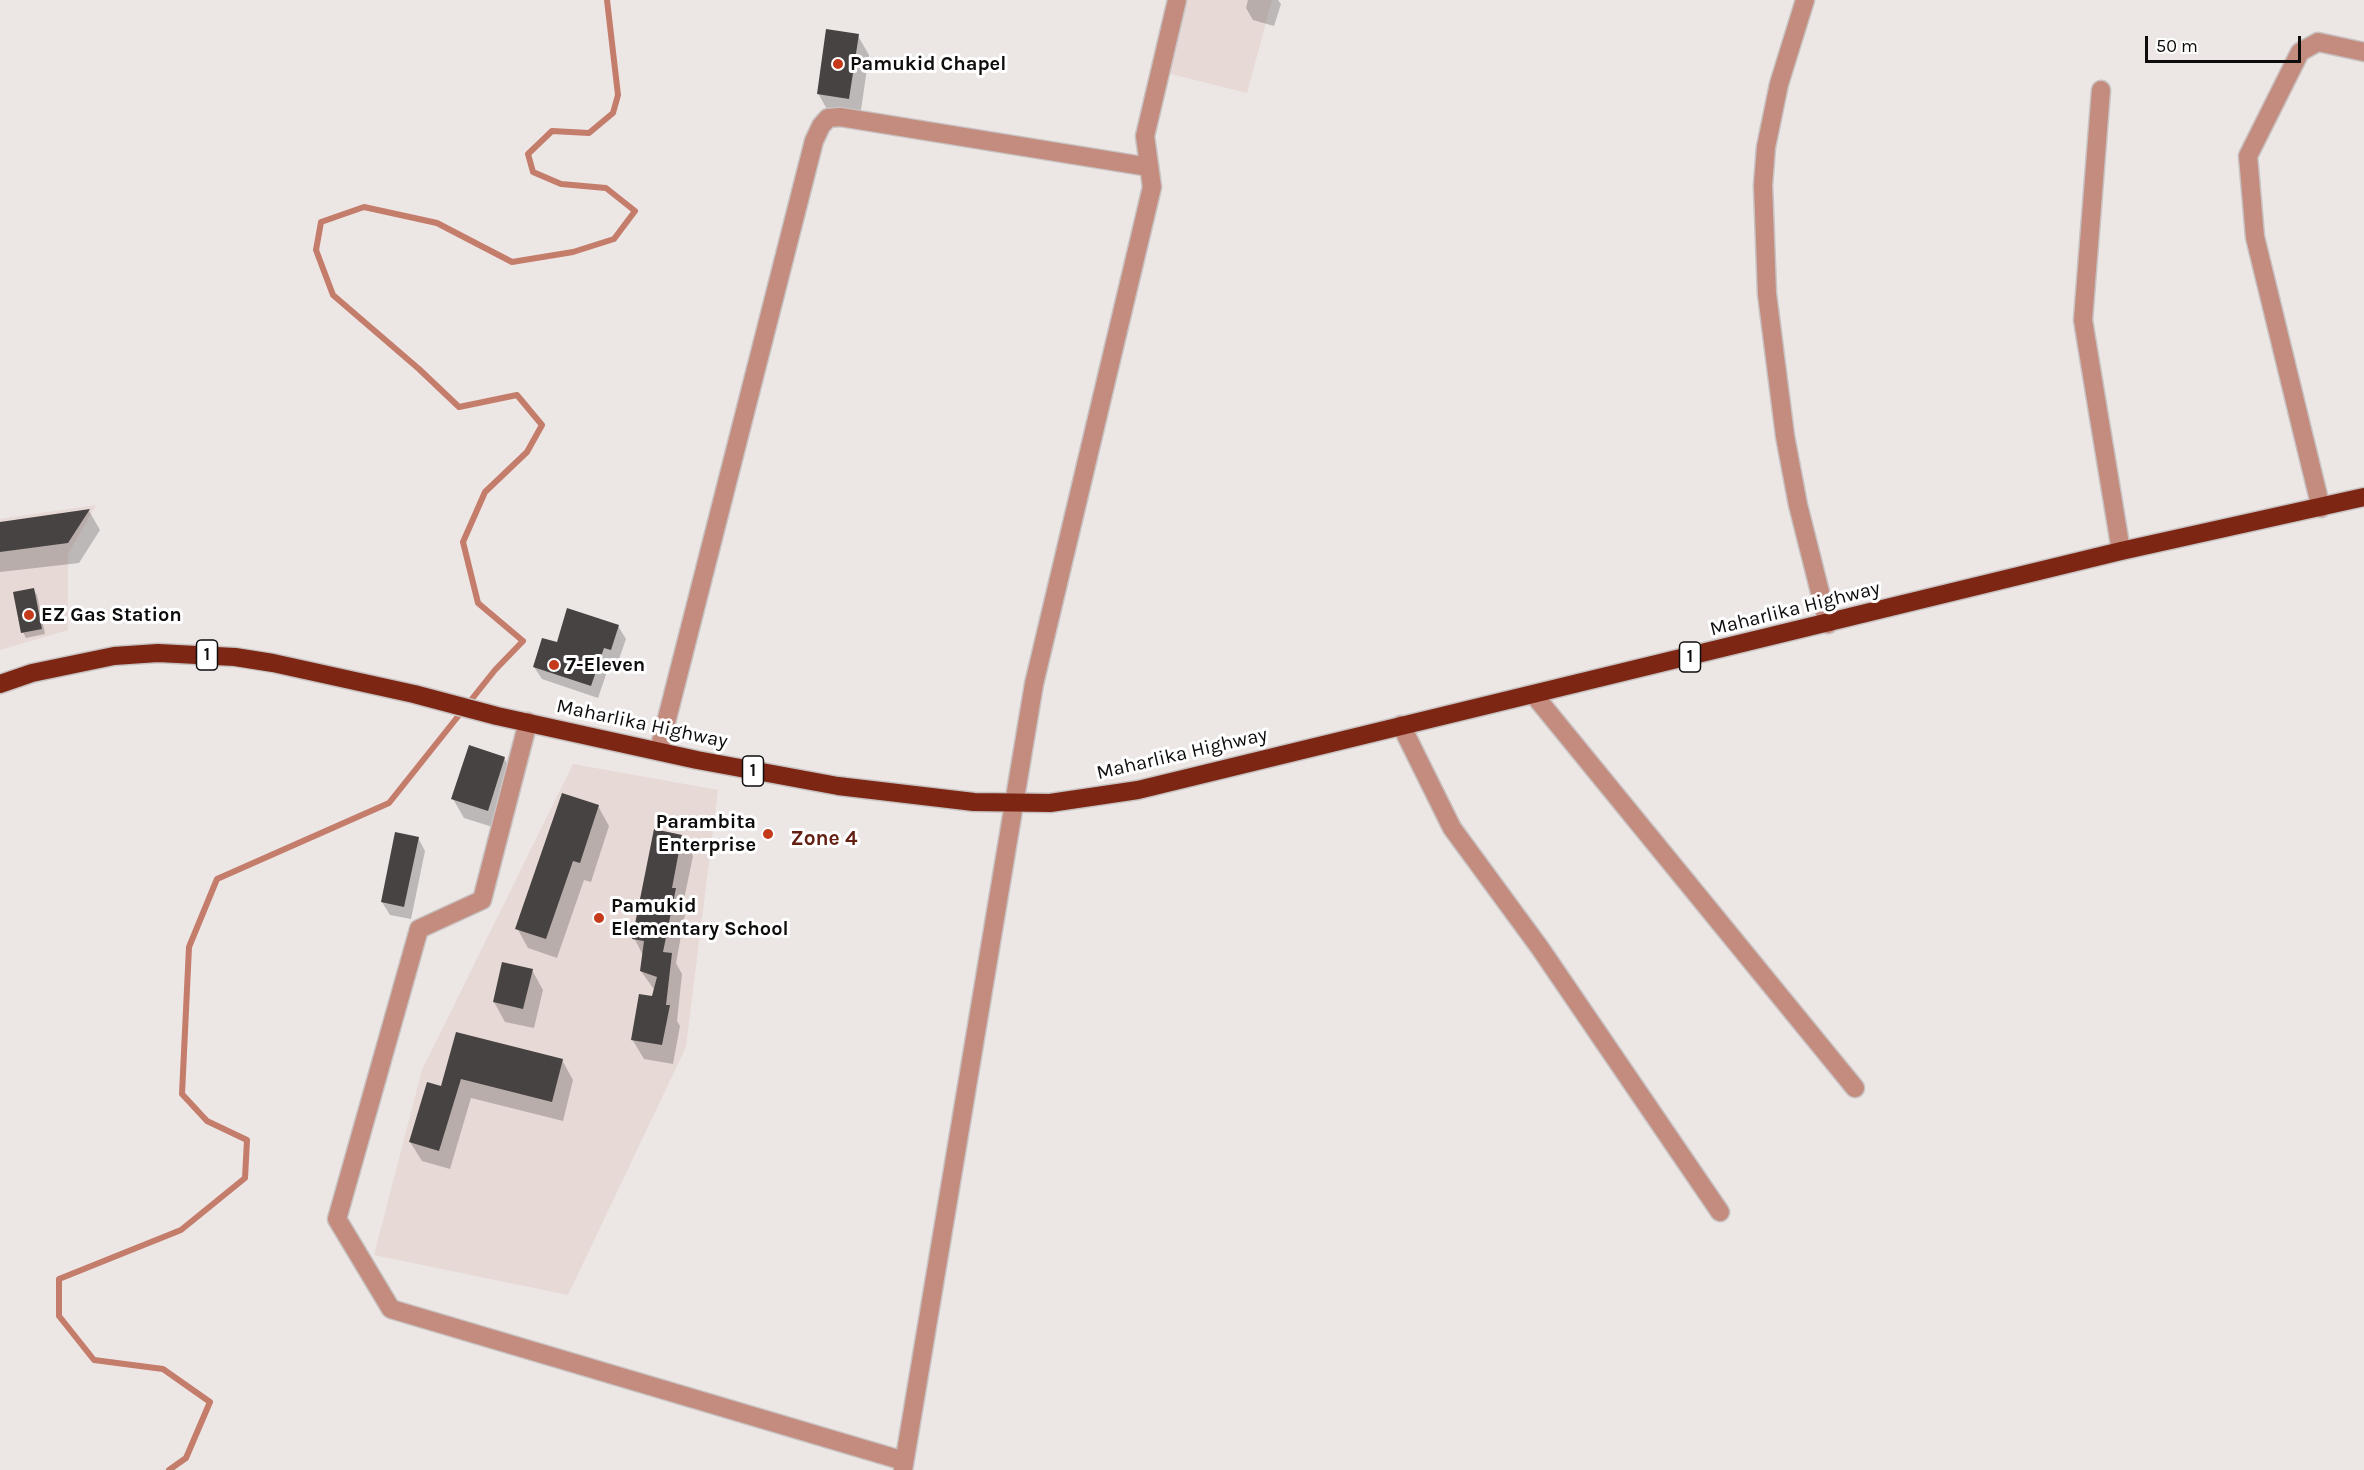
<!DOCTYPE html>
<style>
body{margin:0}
#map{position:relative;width:2364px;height:1470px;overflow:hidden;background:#ece6e5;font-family:Karla,sans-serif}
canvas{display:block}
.scale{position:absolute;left:2145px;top:36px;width:156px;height:27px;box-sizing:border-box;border:3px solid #0e0d0c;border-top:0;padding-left:8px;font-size:18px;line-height:21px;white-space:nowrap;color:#0e0d0c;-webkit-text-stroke:4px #fff;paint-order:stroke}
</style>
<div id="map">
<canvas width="2364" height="1470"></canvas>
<div class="scale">50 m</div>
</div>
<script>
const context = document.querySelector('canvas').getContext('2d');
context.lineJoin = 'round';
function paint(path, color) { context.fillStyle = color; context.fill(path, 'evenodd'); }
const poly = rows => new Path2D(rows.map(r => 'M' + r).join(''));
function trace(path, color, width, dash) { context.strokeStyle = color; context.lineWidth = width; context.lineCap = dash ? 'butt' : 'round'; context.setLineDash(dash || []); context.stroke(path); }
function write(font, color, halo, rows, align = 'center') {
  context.font = font + ' Karla,sans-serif'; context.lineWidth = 6; context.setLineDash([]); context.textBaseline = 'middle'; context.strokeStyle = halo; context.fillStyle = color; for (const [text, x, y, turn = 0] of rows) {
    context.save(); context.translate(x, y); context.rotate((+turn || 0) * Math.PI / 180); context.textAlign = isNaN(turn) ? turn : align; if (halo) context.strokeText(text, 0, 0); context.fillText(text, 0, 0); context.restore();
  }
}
paint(poly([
 [1184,0,1272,0,1247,93,1167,73],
 [96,505,68,554,68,630,0,650,0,519],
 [573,764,718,790,686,1047,568,1295,374,1255,422,1070]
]), '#e7d9d5');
paint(poly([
 [1248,0,1278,0,1281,4,1274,26,1253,20,1246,8],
 [858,36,869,55,860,117,829,113,818,93],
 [89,511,100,530,79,563,0,572,0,523],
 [33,589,37,595,45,634,26,638,23,632],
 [618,626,626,639,618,662,611,660,598,698,542,679,534,667,557,644],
 [504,758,516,778,499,829,464,818,453,799],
 [598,806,609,826,591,882,584,880,557,958,528,948,517,928],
 [682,836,693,856,683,904,686,909,676,963,682,974,677,1021,680,1026,673,1064,644,1059,632,1039,655,991,641,971,643,955,634,938],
 [418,838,425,851,411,919,390,915,382,902],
 [532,970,543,990,534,1028,505,1022,494,1002],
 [457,1034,562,1060,573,1080,563,1121,471,1098,450,1169,422,1161,410,1142,442,1088]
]), '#0003');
trace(poly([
 [169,1470,186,1458,210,1402,163,1369,94,1360,59,1316,59,1279,181,1230,245,1178,247,1140,207,1121,182,1094,189,947,217,879,389,803,495,670,523,641,478,603,463,542,485,492,527,452,542,425,517,395,459,407,419,369,333,295,316,250,321,222,364,207,437,223,512,262,573,252,614,239,635,211,606,188,561,184,533,172,528,154,552,131,589,133,613,113,618,95,607,0]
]), '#c47c6b', 6);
paint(poly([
 [826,29,859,34,849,99,817,94],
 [90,509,68,543,0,552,0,522],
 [34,588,42,629,21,633,13,592],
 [567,608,619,625,611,650,604,648,591,686,533,667,542,638,557,642],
 [469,745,505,757,488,811,451,799],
 [562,793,599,805,580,863,573,861,546,939,515,929],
 [654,829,682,835,672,888,676,888,663,952,672,953,666,1005,670,1005,662,1045,631,1040,639,994,652,996,657,977,640,971,644,941,632,939],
 [395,832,419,837,404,907,381,902],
 [502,962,533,969,523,1009,493,1002],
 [456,1032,563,1059,552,1102,461,1079,439,1151,409,1142,427,1082,441,1086]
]), '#474342');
const minor = poly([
 [1805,0,1779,84,1766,147,1763,185,1767,294,1785,436,1798,505,1828,624],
 [2101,90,2083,320,2121,551],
 [2321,508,2255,237,2248,156,2300,52,2318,42,2364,52],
 [1534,695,1855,1088],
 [528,722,482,900,419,929,337,1219,391,1309,904,1461],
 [1401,725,1452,828,1540,948,1720,1212],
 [659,750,814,141,821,126,828,118,840,117,1149,167],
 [903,1470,1034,684,1152,187,1145,136,1177,0]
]);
const highway = poly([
 [0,684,32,673,114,656,158,653,235,657,273,663,414,694,497,716,697,760,838,786,974,802,1050,803,1138,790,2121,551,2364,497]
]);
trace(minor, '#c8c3c2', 21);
trace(highway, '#c8c3c2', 21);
trace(minor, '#c38c7f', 18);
trace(highway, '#7d2613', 18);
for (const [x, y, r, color] of [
 [838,64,6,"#c43a1b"],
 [29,615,6,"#c43a1b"],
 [554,665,6,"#c43a1b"],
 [768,834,6,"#c43a1b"],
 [599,918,6,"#c43a1b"]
]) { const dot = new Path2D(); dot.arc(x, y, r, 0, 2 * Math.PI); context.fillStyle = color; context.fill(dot); trace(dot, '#fff', 2); }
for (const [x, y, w] of [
 [207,655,21],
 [1690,657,21],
 [753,771,21]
]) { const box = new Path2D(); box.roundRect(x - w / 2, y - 15, w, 30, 4.5); context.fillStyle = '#fff'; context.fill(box); trace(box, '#0e0d0c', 1.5); }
write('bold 18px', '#0e0d0c', null, [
 ["1",207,655],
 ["1",1690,657],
 ["1",753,771]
]);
write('bold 20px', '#0e0d0c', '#fff', [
 ["Pamukid Chapel",850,64],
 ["EZ Gas Station",41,615],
 ["7-Eleven",566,665],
 ["Parambita",756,822,"right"],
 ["Enterprise",756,845,"right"],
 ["Pamukid",611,906],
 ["Elementary School",611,929]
], 'left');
write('20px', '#0e0d0c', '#fff', [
 ["Maharlika Highway",1795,609,-14],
 ["Maharlika Highway",642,724,12],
 ["Maharlika Highway",1182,754,-13]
]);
write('bold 21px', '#642112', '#fff', [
 ["Zone 4",824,839]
]);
</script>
